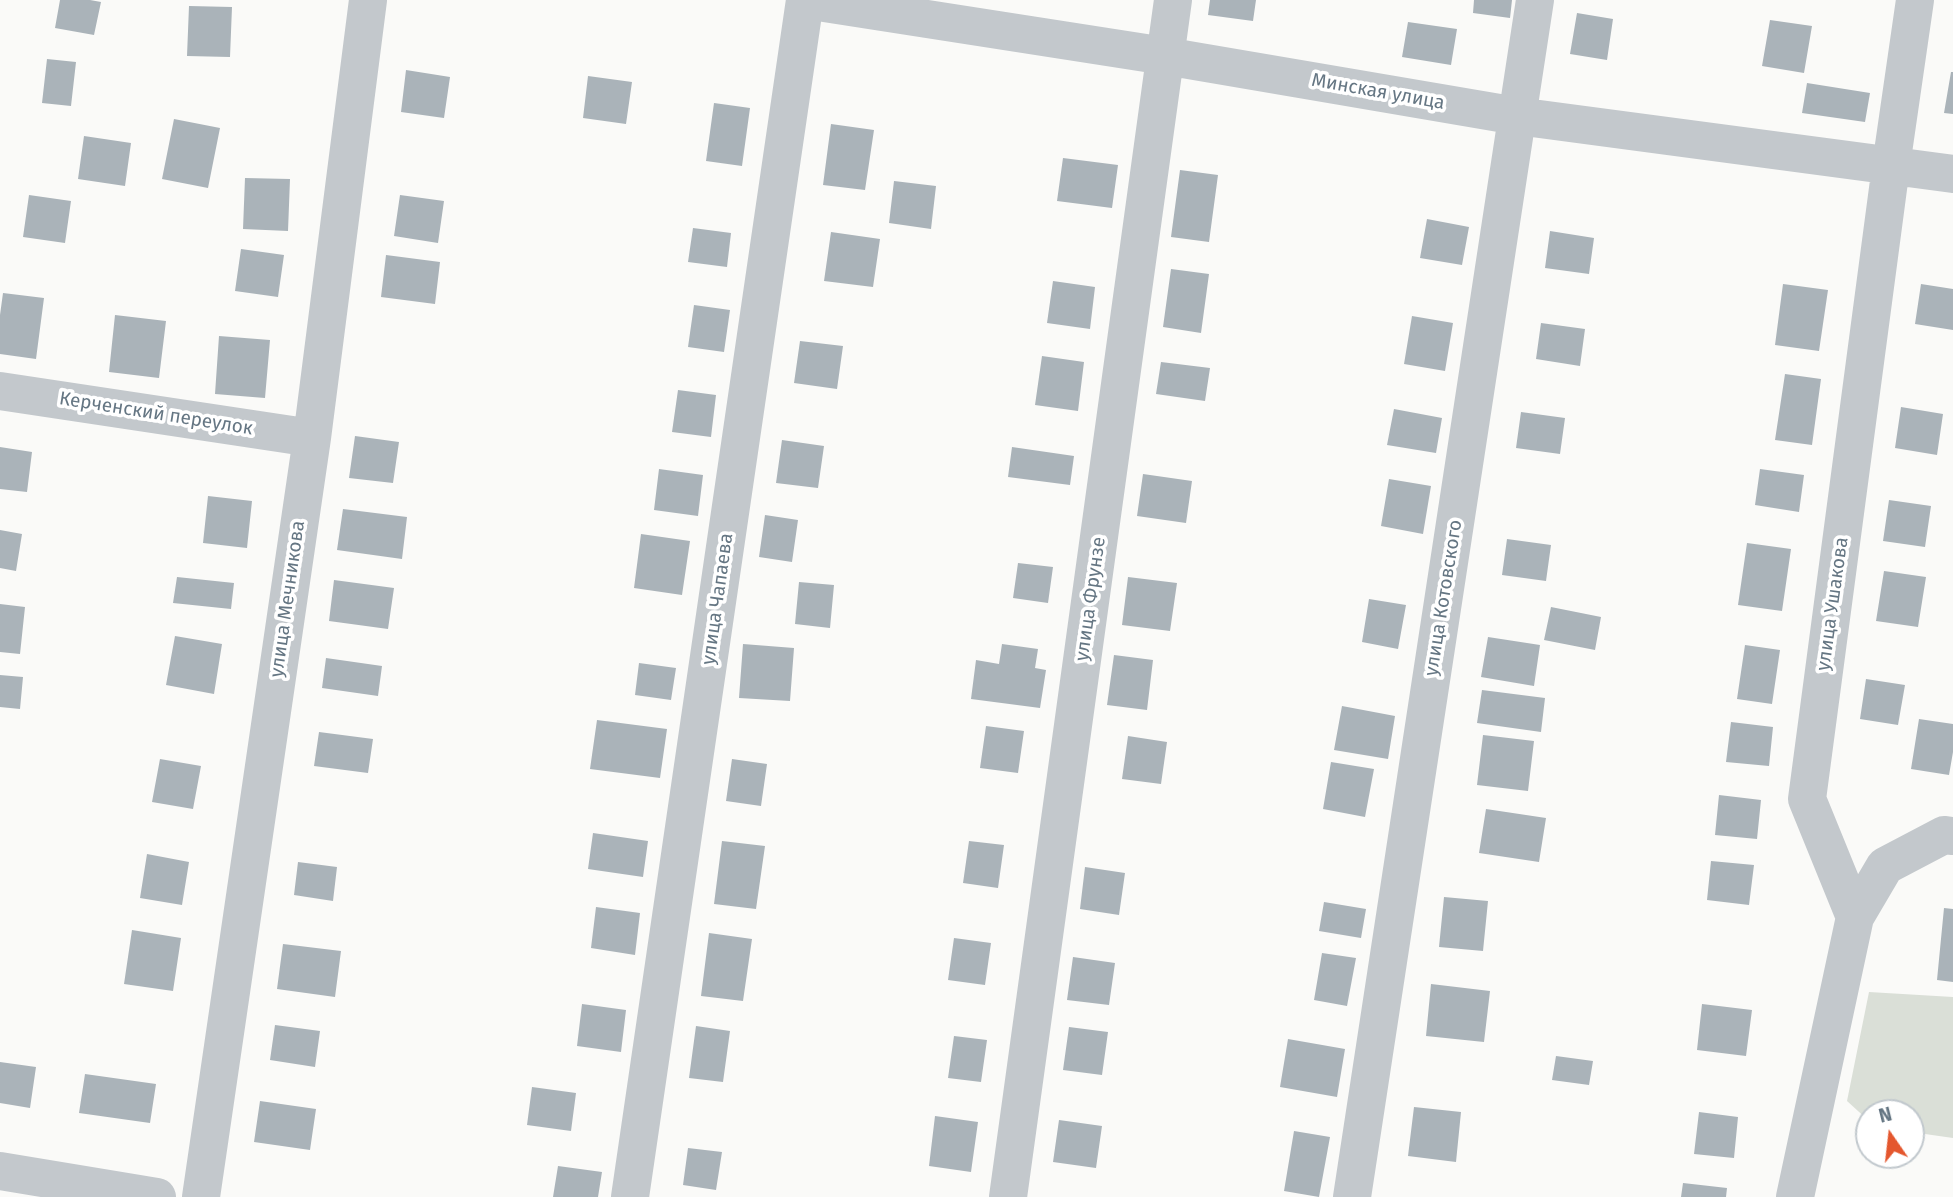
<!DOCTYPE html>
<meta charset="utf-8">
<style>
body{margin:0}
#map{position:relative;width:1953px;height:1197px;overflow:hidden;background:#fafaf8;font-family:"Fira Sans",sans-serif}
canvas{display:block}
.north{position:absolute;left:1855px;top:1099px;width:70px;height:70px;box-sizing:border-box;background:#fff;border:2px solid #c1c8cd;border-radius:50%;rotate:346deg;font-size:19px;font-weight:700;line-height:28px;text-align:center;color:#657683}
.north::after{content:'';display:block;margin:auto;width:24px;height:32px;background:#e4572e;clip-path:polygon(50% 0,100% 100%,50% 72%,0 100%)}
</style>
<div id="map">
<canvas width="1953" height="1197"></canvas>
<div class="north">N</div>
</div>
<script>
const context = document.querySelector('canvas').getContext('2d');
context.lineJoin = 'round';
function paint(path, color) { context.fillStyle = color; context.fill(path, 'evenodd'); }
const poly = rows => new Path2D(rows.map(r => 'M' + r).join(''));
function trace(path, color, width, dash) { context.strokeStyle = color; context.lineWidth = width; context.lineCap = dash ? 'butt' : 'round'; context.setLineDash(dash || []); context.stroke(path); }
function write(font, color, halo, rows, align = 'center') {
  context.font = font + ' "Fira Sans",sans-serif'; context.lineWidth = 7; context.setLineDash([]); context.textBaseline = 'middle'; context.strokeStyle = halo; context.fillStyle = color; for (const [text, x, y, turn = 0] of rows) {
    context.save(); context.translate(x, y); context.rotate((+turn || 0) * Math.PI / 180); context.textAlign = isNaN(turn) ? turn : align; if (halo) context.strokeText(text, 0, 0); context.fillText(text, 0, 0); context.restore();
  }
}
paint(poly([
 [1869,992,1953,997,1953,1138,1911,1132,1911,1113,1869,1113,1869,1121,1847,1101]
]), '#dadfd7');
paint(poly([
 [60,0,90,0,101,2,94,35,55,28],
 [1210,0,1256,0,1253,21,1208,15],
 [1474,0,1512,0,1510,18,1473,13],
 [189,6,232,7,230,57,187,56],
 [1577,13,1613,19,1607,60,1570,54],
 [1770,20,1812,26,1804,73,1762,66],
 [1408,22,1457,29,1451,65,1402,57],
 [47,59,76,62,71,106,42,103],
 [406,70,450,77,444,118,401,112],
 [1951,72,1953,72,1953,114,1944,113],
 [588,76,632,82,626,124,583,118],
 [1807,83,1870,93,1865,122,1802,113],
 [714,103,750,108,742,166,706,161],
 [174,119,220,128,208,188,162,179],
 [831,124,874,130,865,190,823,185],
 [84,136,131,143,125,186,78,179],
 [1063,158,1118,165,1112,208,1057,201],
 [1180,170,1218,175,1209,242,1171,237],
 [245,178,290,179,288,231,243,229],
 [894,181,936,186,931,229,889,223],
 [29,195,71,201,65,243,23,237],
 [400,195,444,201,438,243,394,236],
 [1427,219,1469,227,1462,265,1420,258],
 [693,228,731,233,727,267,688,262],
 [1550,231,1594,238,1589,274,1545,268],
 [831,232,880,239,873,287,824,281],
 [241,249,284,255,278,297,235,291],
 [386,255,440,262,435,304,381,297],
 [1171,269,1209,274,1201,333,1163,327],
 [1053,281,1095,287,1090,329,1047,323],
 [1783,284,1828,290,1819,351,1775,345],
 [1921,284,1953,289,1953,330,1915,324],
 [3,293,44,298,36,359,0,354,0,315],
 [694,305,730,310,724,352,688,347],
 [115,315,166,321,159,378,109,372],
 [1412,316,1453,323,1445,371,1404,364],
 [1541,323,1585,329,1580,366,1536,359],
 [219,336,270,340,265,398,215,394],
 [800,341,843,346,837,389,794,383],
 [1042,356,1084,362,1078,411,1035,405],
 [1161,362,1210,368,1205,401,1156,394],
 [1785,374,1821,379,1812,445,1775,440],
 [678,390,716,395,711,437,672,432],
 [1901,407,1943,414,1937,455,1895,448],
 [1394,409,1442,418,1436,453,1387,445],
 [1521,412,1565,418,1560,454,1516,448],
 [355,436,399,442,393,483,349,478],
 [782,440,824,446,818,488,776,483],
 [0,447,32,452,27,492,0,489],
 [1012,447,1074,456,1070,485,1008,477],
 [659,469,703,475,698,516,654,510],
 [1760,469,1804,475,1799,512,1755,505],
 [1143,474,1192,481,1186,523,1137,516],
 [1389,479,1431,486,1423,534,1381,526],
 [208,496,252,501,247,548,203,543],
 [1889,500,1931,506,1925,547,1883,541],
 [343,509,407,517,402,559,337,550],
 [765,515,798,520,792,562,759,557],
 [0,530,22,534,16,571,0,568],
 [641,534,690,541,682,595,634,588],
 [1507,539,1551,545,1546,581,1502,575],
 [1747,543,1791,549,1782,611,1738,605],
 [1018,563,1053,567,1048,603,1013,598],
 [1884,571,1926,577,1918,627,1876,621],
 [177,577,234,583,231,609,173,603],
 [1128,577,1177,583,1170,631,1122,625],
 [334,580,394,588,388,629,329,621],
 [799,582,834,585,830,628,795,624],
 [1369,599,1406,605,1398,649,1362,642],
 [0,604,25,607,20,654,0,652],
 [1551,607,1601,617,1595,650,1544,640],
 [175,636,222,644,214,694,166,685],
 [1488,637,1540,645,1534,686,1481,677],
 [743,644,794,648,790,701,739,698],
 [1002,644,1038,649,1035,668,1046,670,1040,708,971,699,976,660,999,664],
 [1745,645,1780,650,1772,704,1737,699],
 [1114,655,1153,660,1147,710,1107,705],
 [326,658,382,666,378,696,322,688],
 [639,663,676,668,671,700,635,695],
 [0,675,23,677,20,709,0,707],
 [1866,679,1905,685,1898,725,1860,719],
 [1482,690,1545,698,1541,732,1477,723],
 [1342,706,1395,716,1388,759,1334,750],
 [1919,719,1953,724,1953,752,1949,775,1911,769],
 [597,720,667,729,660,778,590,769],
 [1731,722,1773,727,1769,766,1726,762],
 [986,726,1024,731,1018,773,980,768],
 [319,732,373,739,368,773,314,766],
 [1483,735,1534,741,1528,791,1477,785],
 [1128,736,1167,742,1161,784,1122,779],
 [160,759,201,766,193,809,152,802],
 [732,759,767,764,761,806,726,801],
 [1331,762,1374,769,1365,817,1323,809],
 [1719,795,1761,800,1757,839,1715,835],
 [1486,809,1546,818,1539,862,1479,853],
 [593,833,648,841,643,877,588,869],
 [722,841,765,846,756,909,714,904],
 [969,841,1004,845,998,888,963,883],
 [147,854,189,862,182,905,140,898],
 [1711,861,1754,865,1749,905,1707,900],
 [298,862,337,867,333,901,294,895],
 [1085,867,1125,873,1119,915,1080,909],
 [1444,897,1488,901,1483,951,1439,947],
 [1324,902,1366,909,1361,938,1319,931],
 [596,907,640,913,635,955,591,948],
 [1944,908,1953,909,1953,982,1937,980],
 [132,930,181,938,173,991,124,984],
 [709,933,752,939,743,1001,701,996],
 [954,938,991,943,985,985,948,980],
 [283,944,341,951,335,997,277,989],
 [1322,953,1356,958,1347,1006,1314,1000],
 [1073,957,1115,963,1109,1005,1067,1000],
 [1431,984,1490,991,1484,1042,1426,1036],
 [582,1004,626,1010,621,1052,577,1046],
 [1702,1004,1752,1010,1746,1056,1697,1050],
 [275,1025,320,1031,315,1067,270,1060],
 [696,1026,730,1031,723,1082,689,1078],
 [1069,1027,1108,1032,1102,1075,1063,1070],
 [954,1036,987,1040,981,1082,948,1078],
 [1288,1039,1345,1049,1337,1097,1280,1087],
 [1556,1056,1593,1061,1589,1085,1552,1080],
 [0,1062,36,1067,30,1108,0,1103],
 [85,1074,156,1084,150,1123,79,1113],
 [532,1087,576,1093,571,1131,527,1125],
 [260,1101,316,1109,310,1150,254,1142],
 [1414,1107,1461,1112,1456,1162,1408,1156],
 [1699,1112,1738,1117,1734,1158,1694,1154],
 [935,1116,978,1122,971,1172,929,1166],
 [1059,1120,1102,1126,1096,1168,1053,1162],
 [1294,1131,1330,1137,1319,1197,1284,1191],
 [688,1148,722,1152,716,1190,683,1185],
 [558,1166,602,1172,598,1197,553,1197],
 [1683,1183,1727,1188,1726,1197,1681,1197]
]), '#aab3b9');
trace(poly([
 [805,0,1165,56,1517,116,1953,174],
 [0,391,312,438],
 [1855,917,1885,866,1944,835,1953,836],
 [0,1171,157,1197],
 [201,1197,312,438,368,0],
 [630,1197,805,0],
 [1008,1197,1173,0],
 [1352,1197,1535,0],
 [1795,1197,1855,917,1807,799,1891,166,1915,0]
]), '#c3c8cc', 38);
write('19px', '#657683', '#fff', [
 ["Минская улица",1378,92,10],
 ["Керченский переулок",156,414,9],
 ["улица Котовского",1444,598,-81],
 ["улица Мечникова",288,599,-82],
 ["улица Чапаева",718,599,-82],
 ["улица Фрунзе",1091,599,-82],
 ["улица Ушакова",1833,604,-82]
]);
</script>
